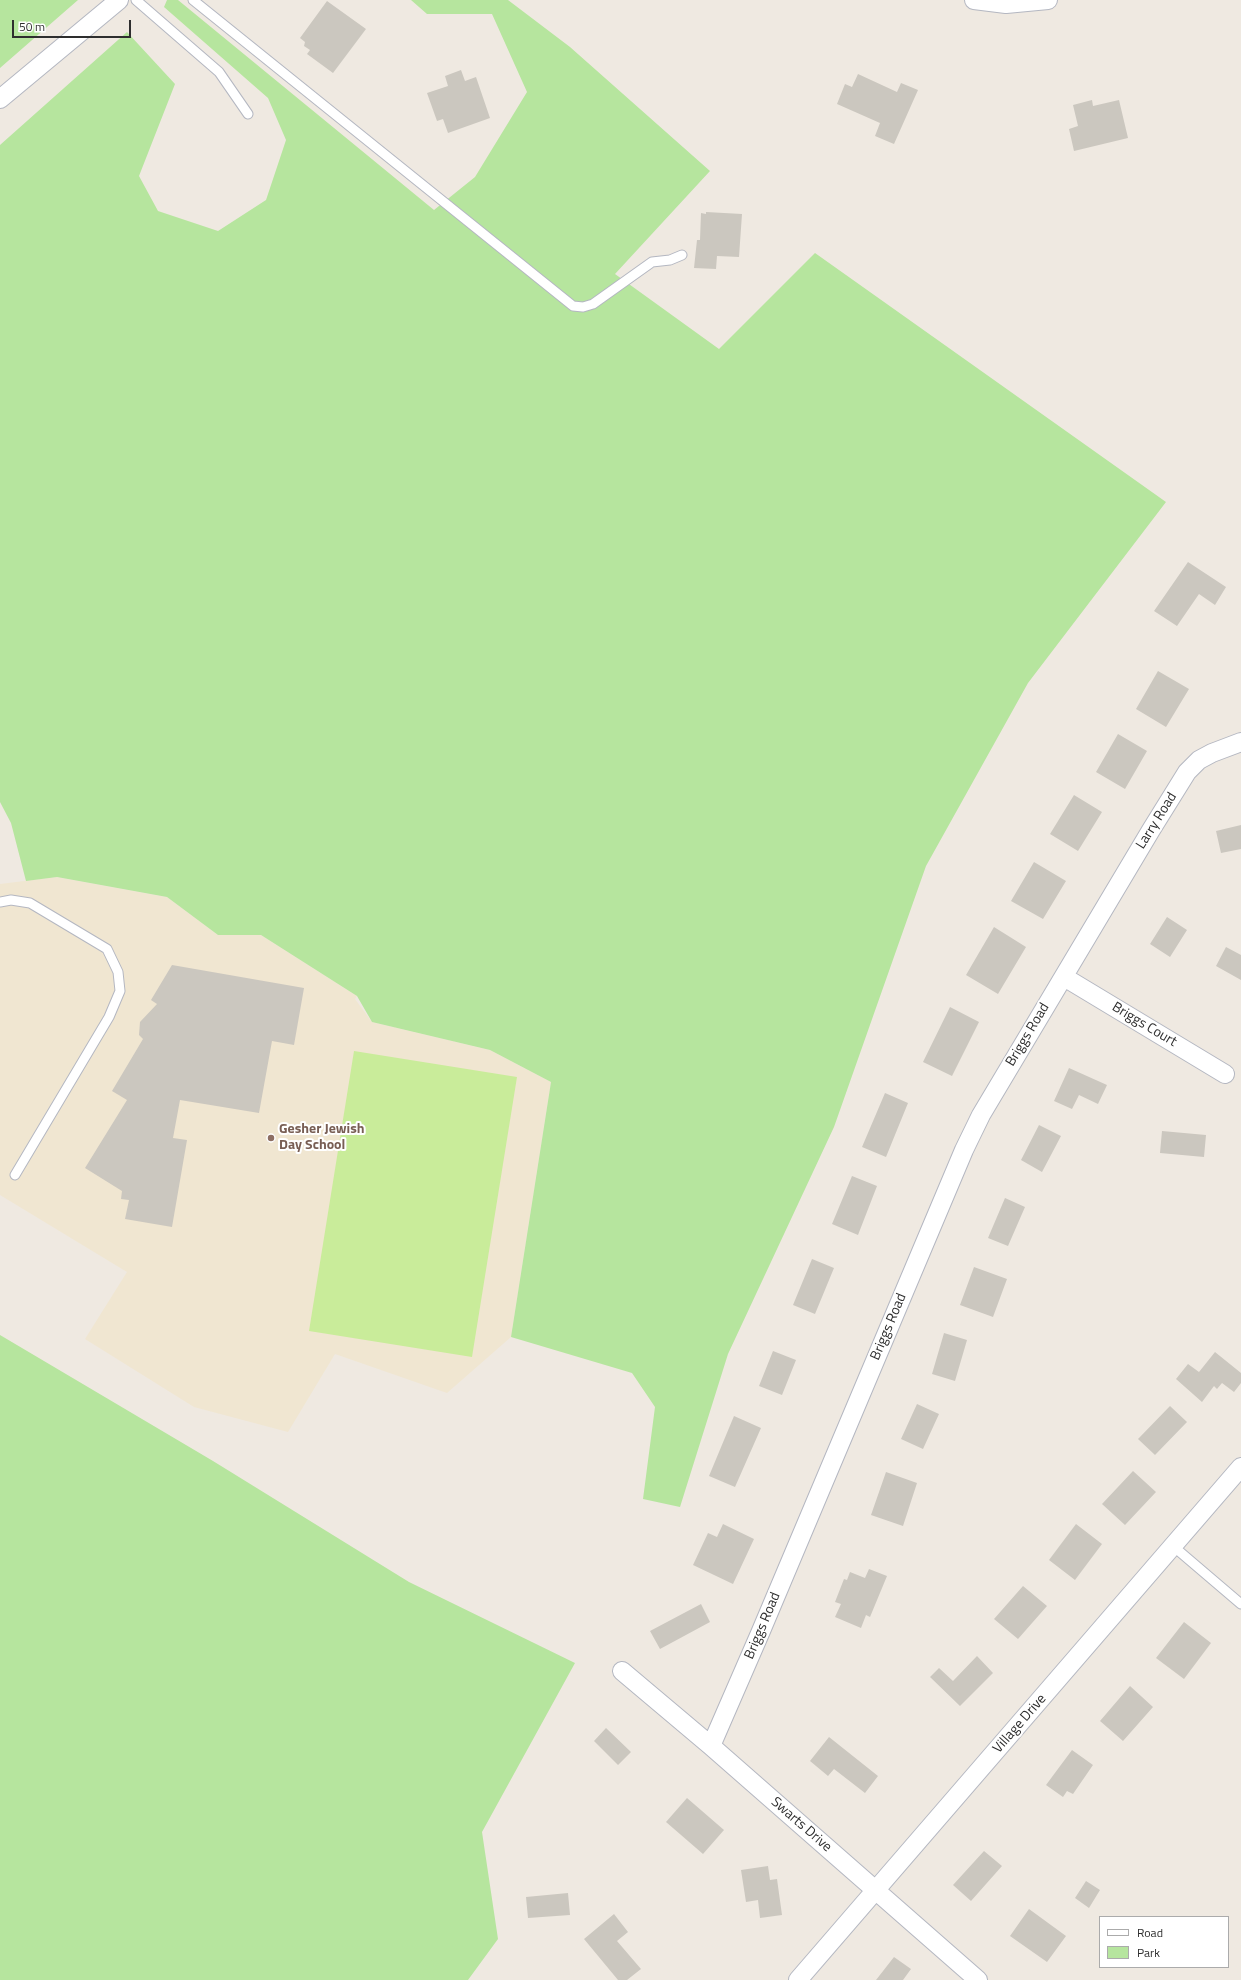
<!DOCTYPE html>
<style>
body{margin:0}
#map{position:relative;width:1241px;height:1980px;overflow:hidden;background:#efe9e1;font-family:"Titillium Web",sans-serif}
canvas{display:block}
.legend{position:absolute;left:1099px;top:1916px;width:130px;height:52px;box-sizing:border-box;background:#fff;border:1px solid #ababab;margin:0;padding:5px 7px;list-style:none;font-size:12px;color:#2e2e2e}
.legend li{display:flex;align-items:center;gap:8px;height:20px}
.legend b{width:20px;border:1px solid #ababab}
.scale{position:absolute;left:12px;top:20px;width:119px;height:18px;box-sizing:border-box;border:2px solid #2e2e2e;border-top:0;padding-left:5px;font-size:12px;line-height:14px;white-space:nowrap;color:#2e2e2e;-webkit-text-stroke:3px #fff;paint-order:stroke}
</style>
<div id="map">
<canvas width="1241" height="1980"></canvas>
<ul class="legend">
<li><b style="height:5px;background:#fff"></b>Road</li>
<li><b style="height:11px;background:#b6e59e"></b>Park</li>
</ul>
<div class="scale">50 m</div>
</div>
<script>
const context = document.querySelector('canvas').getContext('2d');
context.lineJoin = 'round';
function paint(path, color) { context.fillStyle = color; context.fill(path, 'evenodd'); }
const poly = rows => new Path2D(rows.map(r => 'M' + r).join(''));
function trace(path, color, width, dash) { context.strokeStyle = color; context.lineWidth = width; context.lineCap = dash ? 'butt' : 'round'; context.setLineDash(dash || []); context.stroke(path); }
function write(font, color, halo, rows, align = 'center') {
  context.font = font + ' "Titillium Web",sans-serif'; context.lineWidth = 4; context.setLineDash([]); context.textBaseline = 'middle'; context.strokeStyle = halo; context.fillStyle = color; for (const [text, x, y, turn = 0] of rows) {
    context.save(); context.translate(x, y); context.rotate((+turn || 0) * Math.PI / 180); context.textAlign = isNaN(turn) ? turn : align; if (halo) context.strokeText(text, 0, 0); context.fillText(text, 0, 0); context.restore();
  }
}
paint(poly([
 [57,877,167,897,218,935,261,935,357,996,355,999,372,1022,490,1050,551,1082,511,1337,447,1393,335,1354,288,1432,194,1407,85,1339,127,1272,0,1195,0,884]
]), '#f0e6d1');
paint(poly([
 [0,0,78,0,0,68],
 [167,0,178,0,434,210,475,177,527,92,492,14,427,14,411,0,508,0,570,47,710,171,615,274,719,349,815,253,1166,502,1028,683,926,866,834,1127,728,1354,680,1507,643,1499,655,1407,632,1373,511,1337,551,1082,490,1050,372,1022,357,996,261,935,218,935,167,897,57,877,26,881,11,823,0,802,0,145,127,32,175,84,139,176,158,211,218,231,266,200,286,140,268,98,164,7],
 [0,1335,213,1461,409,1582,575,1663,482,1832,498,1939,468,1980,0,1980]
]), '#b6e59e');
paint(poly([
 [354,1051,517,1077,472,1357,309,1331]
]), '#c9ec9a');
paint(poly([
 [327,1,366,29,333,73,307,54,310,50,304,46,305,42,300,38],
 [461,70,465,81,476,77,490,118,448,133,443,119,437,121,427,93,448,86,445,76],
 [858,74,897,92,901,83,918,90,894,144,875,136,880,123,837,104,845,84,852,87],
 [1092,100,1093,106,1119,100,1128,138,1074,151,1069,129,1078,126,1073,105],
 [706,212,742,214,739,257,717,256,716,269,694,268,697,240,700,240,701,213,706,214],
 [1188,562,1226,587,1215,605,1199,594,1177,626,1154,611],
 [1158,671,1189,689,1166,727,1136,709],
 [1118,734,1147,751,1125,789,1096,772],
 [1074,795,1102,812,1078,851,1050,834],
 [1241,825,1241,849,1221,853,1216,831],
 [1034,862,1066,881,1043,919,1011,901],
 [1167,917,1187,930,1170,957,1150,944],
 [994,927,1026,947,998,994,966,975],
 [1226,947,1241,955,1241,980,1216,966],
 [172,965,304,988,294,1045,272,1041,259,1113,180,1100,173,1138,187,1140,172,1227,125,1219,129,1200,121,1199,122,1191,85,1168,127,1100,112,1091,143,1039,139,1035,140,1022,157,1004,151,1000],
 [950,1007,979,1022,952,1076,923,1062],
 [1069,1068,1107,1085,1098,1104,1079,1095,1072,1109,1054,1101],
 [885,1093,908,1103,886,1157,862,1147],
 [1039,1125,1061,1136,1042,1172,1021,1160],
 [1162,1131,1206,1135,1204,1157,1160,1153],
 [852,1176,877,1186,858,1235,832,1224],
 [1005,1198,1025,1207,1008,1246,988,1238],
 [812,1259,834,1268,815,1314,793,1305],
 [974,1267,1007,1279,993,1317,960,1305],
 [944,1333,967,1340,955,1381,932,1374],
 [773,1351,796,1360,782,1395,759,1386],
 [1215,1352,1241,1373,1241,1383,1234,1392,1222,1383,1217,1389,1214,1386,1202,1402,1176,1379,1188,1364,1199,1372],
 [917,1404,939,1414,923,1449,901,1439],
 [1170,1406,1187,1422,1155,1455,1138,1439],
 [734,1416,761,1428,735,1487,709,1476],
 [1133,1471,1156,1492,1125,1525,1102,1504],
 [886,1472,917,1483,903,1526,871,1515],
 [723,1524,754,1539,733,1584,693,1565,708,1533,717,1537],
 [1076,1524,1102,1544,1075,1580,1049,1560],
 [869,1569,887,1576,870,1617,866,1615,861,1628,835,1617,841,1604,835,1602,844,1579,847,1580,850,1572,865,1578],
 [1023,1586,1047,1606,1018,1639,994,1619],
 [701,1604,710,1622,660,1649,650,1631],
 [1184,1622,1211,1643,1184,1679,1156,1658],
 [977,1656,993,1673,960,1706,930,1677,939,1668,953,1681],
 [1130,1686,1153,1707,1123,1741,1100,1721],
 [606,1728,631,1752,618,1765,594,1741],
 [829,1737,878,1776,865,1793,834,1769,828,1776,810,1761],
 [1072,1750,1093,1765,1073,1794,1067,1791,1063,1797,1046,1785],
 [687,1798,724,1830,703,1854,666,1822],
 [984,1851,1002,1866,971,1901,953,1885],
 [768,1866,770,1880,777,1879,782,1915,760,1918,758,1900,746,1902,741,1870],
 [1086,1881,1100,1890,1089,1908,1075,1898],
 [568,1893,570,1915,528,1918,526,1897],
 [1029,1909,1066,1936,1047,1962,1010,1936],
 [614,1914,628,1932,617,1941,641,1969,627,1980,618,1980,584,1939],
 [894,1957,911,1969,903,1980,876,1980]
]), '#cbc7bf');
const lane = poly([
 [136,0,219,72,248,114],
 [193,0,573,306,583,307,593,304,652,262,670,260,682,255],
 [0,902,11,900,30,903,107,949,118,972,120,991,109,1017,15,1175],
 [1173,1546,1241,1604]
]);
const street = poly([
 [974,0,1006,4,1048,0],
 [0,99,119,0],
 [1064,977,1225,1074],
 [622,1671,711,1746,978,1980],
 [711,1746,761,1631,964,1150,981,1115,1151,830,1187,772,1199,760,1212,753,1241,742],
 [798,1980,1241,1467]
]);
trace(lane, '#b4b7c1', 11);
trace(street, '#b4b7c1', 20);
trace(lane, '#fff', 9);
trace(street, '#fff', 18);
for (const [x, y, r, color] of [
 [271,1138,4,"#8d6e63"]
]) { const dot = new Path2D(); dot.arc(x, y, r, 0, 2 * Math.PI); context.fillStyle = color; context.fill(dot); trace(dot, '#fff', 1.5); }
write('14px', '#2e2e2e', '#fff', [
 ["Larry Road",1157,821,-58],
 ["Briggs Court",1144,1025,31],
 ["Briggs Road",1028,1035,-59],
 ["Briggs Road",889,1327,-67],
 ["Briggs Road",763,1626,-67],
 ["Village Drive",1020,1724,-49],
 ["Swarts Drive",801,1825,41]
]);
write('bold 14px', '#785e54', '#fff', [
 ["Gesher Jewish",279,1130],
 ["Day School",279,1146]
], 'left');
</script>
